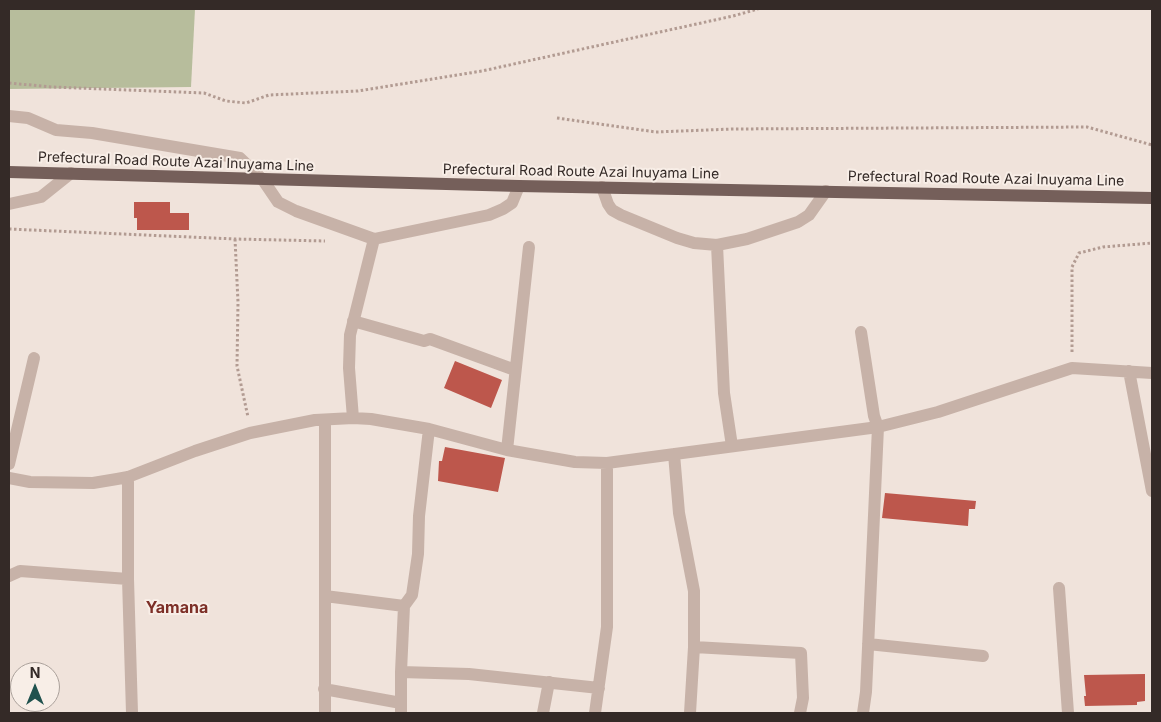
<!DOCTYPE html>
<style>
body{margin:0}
#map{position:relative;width:1161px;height:722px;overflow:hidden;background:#f0e3db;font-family:Inter,sans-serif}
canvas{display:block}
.frame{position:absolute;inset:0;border:10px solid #342a27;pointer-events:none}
.north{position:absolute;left:10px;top:662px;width:50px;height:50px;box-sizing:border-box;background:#f8eee7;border:1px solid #aaa09a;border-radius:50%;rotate:0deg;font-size:14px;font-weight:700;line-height:20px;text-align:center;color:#342a27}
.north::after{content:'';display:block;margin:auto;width:18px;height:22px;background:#20524e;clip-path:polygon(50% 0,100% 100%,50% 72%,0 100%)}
</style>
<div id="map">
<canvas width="1161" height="722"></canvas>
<div class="frame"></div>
<div class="north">N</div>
</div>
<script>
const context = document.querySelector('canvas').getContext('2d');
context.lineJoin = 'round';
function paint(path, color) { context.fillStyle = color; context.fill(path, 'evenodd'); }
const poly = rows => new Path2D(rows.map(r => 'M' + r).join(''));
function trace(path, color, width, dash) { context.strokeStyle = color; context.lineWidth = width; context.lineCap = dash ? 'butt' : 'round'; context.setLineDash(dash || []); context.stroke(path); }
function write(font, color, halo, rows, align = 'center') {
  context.font = font + ' Inter,sans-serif'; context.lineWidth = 4; context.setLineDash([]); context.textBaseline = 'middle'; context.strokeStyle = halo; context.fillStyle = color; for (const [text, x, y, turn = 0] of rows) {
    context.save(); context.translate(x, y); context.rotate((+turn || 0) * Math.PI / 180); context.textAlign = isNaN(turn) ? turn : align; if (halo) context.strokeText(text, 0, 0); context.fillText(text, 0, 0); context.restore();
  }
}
paint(poly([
 [9,9,195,9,191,87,9,89]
]), '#b7bd9c');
paint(poly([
 [134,202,170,202,170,213,189,213,189,230,137,230,137,218,134,218],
 [455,361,502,380,491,408,444,388],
 [445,447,505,458,498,492,438,481,439,461,442,461],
 [885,493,976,501,975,509,969,509,968,526,882,518],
 [1145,674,1145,701,1137,702,1137,705,1085,706,1084,696,1086,696,1084,675]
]), '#bd574c');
trace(poly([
 [9,83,52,87,204,93,226,101,246,103,269,95,358,91,482,71,733,16,758,9],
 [557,118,656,132,733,129,1087,127,1152,145],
 [9,229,235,239,325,241],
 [235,239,238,302,237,366,248,417],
 [1072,352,1072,267,1079,253,1103,247,1152,243]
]), '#b29b92', 3, [2.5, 2.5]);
trace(poly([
 [9,116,28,118,56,130,92,133,240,158,263,180,278,202,296,211,374,239],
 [602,187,608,204,612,210,621,215,677,238,694,243,717,245,724,393,732,446],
 [9,204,41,197,71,173],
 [717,245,747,239,798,222,809,215,826,191],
 [353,321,424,341,430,339,515,370],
 [861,332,874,416,878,427,866,692,863,713],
 [1129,371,1152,491],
 [353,418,349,368,350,335,374,239,489,215,503,209,512,203,519,186],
 [325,420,325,713],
 [507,450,529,247],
 [674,454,679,513,694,591,694,647,690,713],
 [9,464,34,358],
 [128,477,128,579,132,713],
 [9,478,30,482,93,483,117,479,128,477,195,451,250,433,315,420,353,418,371,419,429,429,507,450,575,462,607,463,878,427,938,412,1072,368,1152,373],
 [9,576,20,571,128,579],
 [1059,588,1068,713],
 [325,596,404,606],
 [868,644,983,656],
 [694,647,801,653,803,698,800,713],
 [401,672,469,674,599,688],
 [324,689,401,703],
 [401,713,401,672,404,606,412,595,418,554,419,516,429,429],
 [543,713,549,682],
 [595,713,607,627,607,463]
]), '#c7b2a8', 12);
trace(poly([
 [9,172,519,186,1152,198]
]), '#755f5a', 12);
write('14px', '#342a27', '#f8eee7', [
 ["Prefectural Road Route Azai Inuyama Line",176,162,2],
 ["Prefectural Road Route Azai Inuyama Line",581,172,1],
 ["Prefectural Road Route Azai Inuyama Line",986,179,1]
]);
write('bold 16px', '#7d2f27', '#f8eee7', [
 ["Yamana",177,608]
]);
</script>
